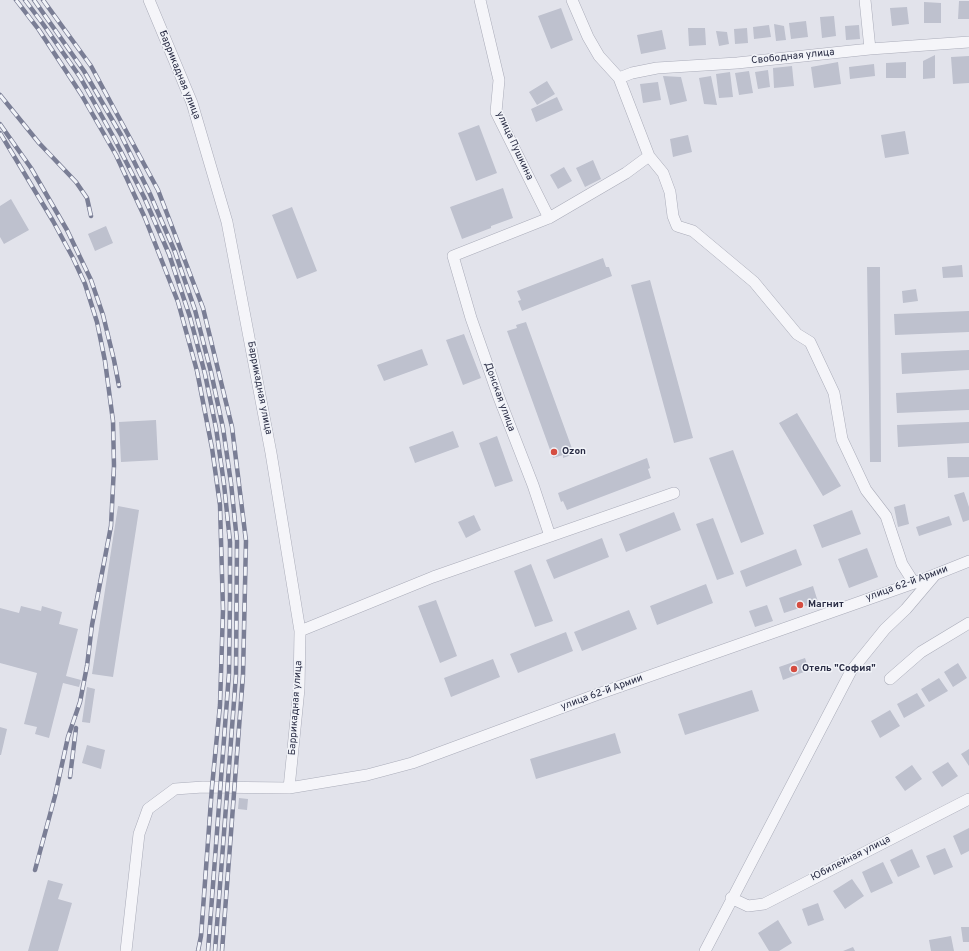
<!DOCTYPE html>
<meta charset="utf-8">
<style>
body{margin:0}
canvas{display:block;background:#e2e3eb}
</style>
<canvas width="969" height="951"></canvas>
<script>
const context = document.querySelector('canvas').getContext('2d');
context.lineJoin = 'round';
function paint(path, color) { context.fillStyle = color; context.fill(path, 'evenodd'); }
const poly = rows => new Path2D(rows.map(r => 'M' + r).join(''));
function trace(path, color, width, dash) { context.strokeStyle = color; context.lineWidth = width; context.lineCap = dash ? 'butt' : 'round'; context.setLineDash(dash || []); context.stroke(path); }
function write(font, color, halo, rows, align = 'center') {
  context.font = font + ' Overpass,sans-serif'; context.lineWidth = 3; context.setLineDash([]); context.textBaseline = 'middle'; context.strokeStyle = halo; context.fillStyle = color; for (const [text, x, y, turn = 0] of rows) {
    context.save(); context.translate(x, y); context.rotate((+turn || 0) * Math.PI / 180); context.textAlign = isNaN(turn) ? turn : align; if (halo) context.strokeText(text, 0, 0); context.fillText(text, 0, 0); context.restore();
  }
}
paint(poly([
 [959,1,969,1,969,19,958,19],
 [924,2,941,3,941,23,924,23],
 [907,7,909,24,892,26,890,8],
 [561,8,573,40,551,49,538,16],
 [834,16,836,36,822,38,820,17],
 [806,21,808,37,791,39,789,23],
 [774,24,784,26,786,40,776,41],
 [769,25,771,37,754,39,753,27],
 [859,25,860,39,846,40,845,26],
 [688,28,705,28,706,45,689,46],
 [747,28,748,43,735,44,734,29],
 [662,30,666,49,641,54,637,35],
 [716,31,727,32,729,44,719,46],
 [935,55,935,78,923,79,923,61],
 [969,56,969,83,953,84,951,57],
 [838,62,841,84,814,88,811,67],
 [906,62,906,78,886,78,886,63],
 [874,64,875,76,850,79,849,67],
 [792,66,794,86,774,88,773,68],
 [768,70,770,87,758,89,755,72],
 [749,71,753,93,739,95,735,73],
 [730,72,733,97,719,98,716,74],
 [663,76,681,77,687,101,670,105],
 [711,76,717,105,704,104,699,78],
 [547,81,555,94,537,105,529,92],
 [658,82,661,100,643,103,640,84],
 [557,97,563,110,536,122,531,109],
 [479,125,497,173,476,181,458,133],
 [905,131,909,154,885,158,881,135],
 [688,135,692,152,673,157,670,139],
 [593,160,601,179,585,187,576,168],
 [564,167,572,181,558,189,550,175],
 [503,188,513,218,491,226,491,228,462,239,450,207],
 [11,199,29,230,4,244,0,237,0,206],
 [292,207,317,271,297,279,272,215],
 [106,226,113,243,95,251,88,234],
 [603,258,606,267,609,267,612,276,522,311,518,301,521,300,517,291],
 [962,265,963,277,943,278,942,267],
 [867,267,880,267,881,462,870,462],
 [650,280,693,438,674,443,631,285],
 [916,289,918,301,903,303,902,291],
 [969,311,969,332,895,335,894,314],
 [526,322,574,454,563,458,563,455,553,458,507,331,517,328,516,325],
 [464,334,481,378,463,385,446,340],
 [422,349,428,365,384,381,377,365],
 [969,350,969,370,902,374,901,353],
 [969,389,969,410,897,413,896,393],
 [797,413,841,486,823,496,779,423],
 [156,420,158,460,121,462,119,422],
 [969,422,969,443,898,447,897,425],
 [453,431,459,447,415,463,409,447],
 [497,436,513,481,495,487,479,443],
 [733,450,764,534,741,543,709,458],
 [947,457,969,457,969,477,948,478],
 [647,458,650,468,648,469,651,478,567,510,563,501,561,502,558,493],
 [964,492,969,507,969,520,963,522,954,495],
 [905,504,909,524,898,527,894,507],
 [118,506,139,510,113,677,92,674],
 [852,510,861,534,822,548,813,525],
 [674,512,681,530,626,552,619,534],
 [474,515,481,530,466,538,458,522],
 [949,516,952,525,919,536,916,527],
 [713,518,734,574,717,580,696,524],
 [602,538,609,557,554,579,546,560],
 [867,548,878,577,849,588,838,559],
 [796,549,802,565,746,587,740,571],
 [531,564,553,621,535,627,514,571],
 [706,584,713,603,657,625,650,606],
 [813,586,818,602,784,613,779,598],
 [436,600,457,656,440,663,418,606],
 [767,605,773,621,755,627,749,611],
 [21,606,41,611,42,606,62,612,59,624,78,629,66,676,81,680,79,687,63,683,49,738,35,734,37,727,24,724,37,673,0,663,0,608,19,613],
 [629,610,637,629,582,651,574,632],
 [566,632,573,651,518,673,510,654],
 [805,658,809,670,783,680,779,667],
 [493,659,500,677,451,697,444,678],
 [958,663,967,678,953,687,944,672],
 [939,678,948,691,929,702,921,689],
 [87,687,95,689,90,723,82,722],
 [752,690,759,711,685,735,678,714],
 [917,693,925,706,904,718,897,704],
 [890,710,900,726,880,738,871,721],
 [0,727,7,729,1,755,0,755],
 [615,733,621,753,536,779,530,759],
 [87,745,105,750,101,769,82,763],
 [969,749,969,766,961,754],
 [948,762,958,776,942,787,932,772],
 [912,765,922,779,905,791,895,777],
 [239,798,248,799,247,810,238,809],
 [969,828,969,851,961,855,953,836],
 [945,848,953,867,934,875,926,856],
 [912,849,920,867,898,877,890,860],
 [883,862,893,883,871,893,862,872],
 [852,879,864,896,845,909,833,891],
 [48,880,63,884,58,899,72,903,58,951,28,951],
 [818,903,824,920,808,926,802,909],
 [778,920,792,943,779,951,769,951,758,933],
 [961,927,969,927,969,942,963,942],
 [951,936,954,951,931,951,929,940],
 [853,947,855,951,843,951]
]), '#bec1ce');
const minor = poly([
 [149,0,192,103,227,222,271,453,300,631,299,689,289,788],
 [480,0,499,80,496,112,549,218],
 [572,0,588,37,599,56,619,78,649,156,663,173,670,192,673,216,677,226,693,231,754,282,797,334,810,342,834,393,842,439,866,490,886,516,902,564,914,583],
 [865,0,870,49],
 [619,78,632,73,657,68,737,63,870,49,969,42],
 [550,536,533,485,498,395,471,318,453,256,549,218,626,173,649,156],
 [300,631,433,577,674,493],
 [890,679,921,652,969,623],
 [731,898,748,906,764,904,969,799],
 [126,951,139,834,148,809,175,789,203,787,289,788,367,775,412,763,601,693,914,583,969,561],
 [705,951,851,671,885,629,906,609,934,576]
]);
trace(minor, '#aaacb9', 12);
trace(minor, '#f5f5f9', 11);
const rail = poly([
 [16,0,39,30,81,94,116,155,145,218,178,302,197,371,212,448,220,505,223,610,220,705,212,787,201,936,198,951],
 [25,0,43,24,80,77,114,138,144,197,169,254,190,317,205,374,216,428,224,484,230,542,230,596,229,673,208,951],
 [34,0,84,71,121,135,150,194,175,252,195,310,211,372,223,428,231,483,237,541,236,675,215,951],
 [43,0,91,66,158,190,203,308,232,427,246,541,243,675,222,951],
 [0,95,39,143,76,182,87,198,91,216],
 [0,124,31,168,67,230,91,280,103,315,114,360,119,386],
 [0,133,53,221,73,258,85,284,97,322,105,361,113,421,114,466,111,526,92,625,87,666,80,702,68,737,55,796,35,870],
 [70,777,76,728]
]);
trace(rail, '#7a7e95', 4.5);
trace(rail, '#f1f3f8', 3, [9]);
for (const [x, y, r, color] of [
 [554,452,4,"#d54d41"],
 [800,605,4,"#d54d41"],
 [794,669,4,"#d54d41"]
]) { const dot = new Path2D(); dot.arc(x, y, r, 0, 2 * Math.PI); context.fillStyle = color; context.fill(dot); trace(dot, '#f1f3f8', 1.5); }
write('10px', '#292c44', '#f1f3f8', [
 ["Свободная улица",793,57,-6],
 ["Баррикадная улица",179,75,68],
 ["улица Пушкина",514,146,65],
 ["Баррикадная улица",259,388,79],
 ["Донская улица",499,397,70],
 ["улица 62-й Армии",907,584,-20],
 ["улица 62-й Армии",602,693,-20],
 ["Баррикадная улица",296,708,-86],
 ["Юбилейная улица",851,859,-27]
]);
write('bold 10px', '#292c44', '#f1f3f8', [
 ["Ozon",562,452],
 ["Магнит",808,605],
 ["Отель \"София\"",802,669]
], 'left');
</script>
